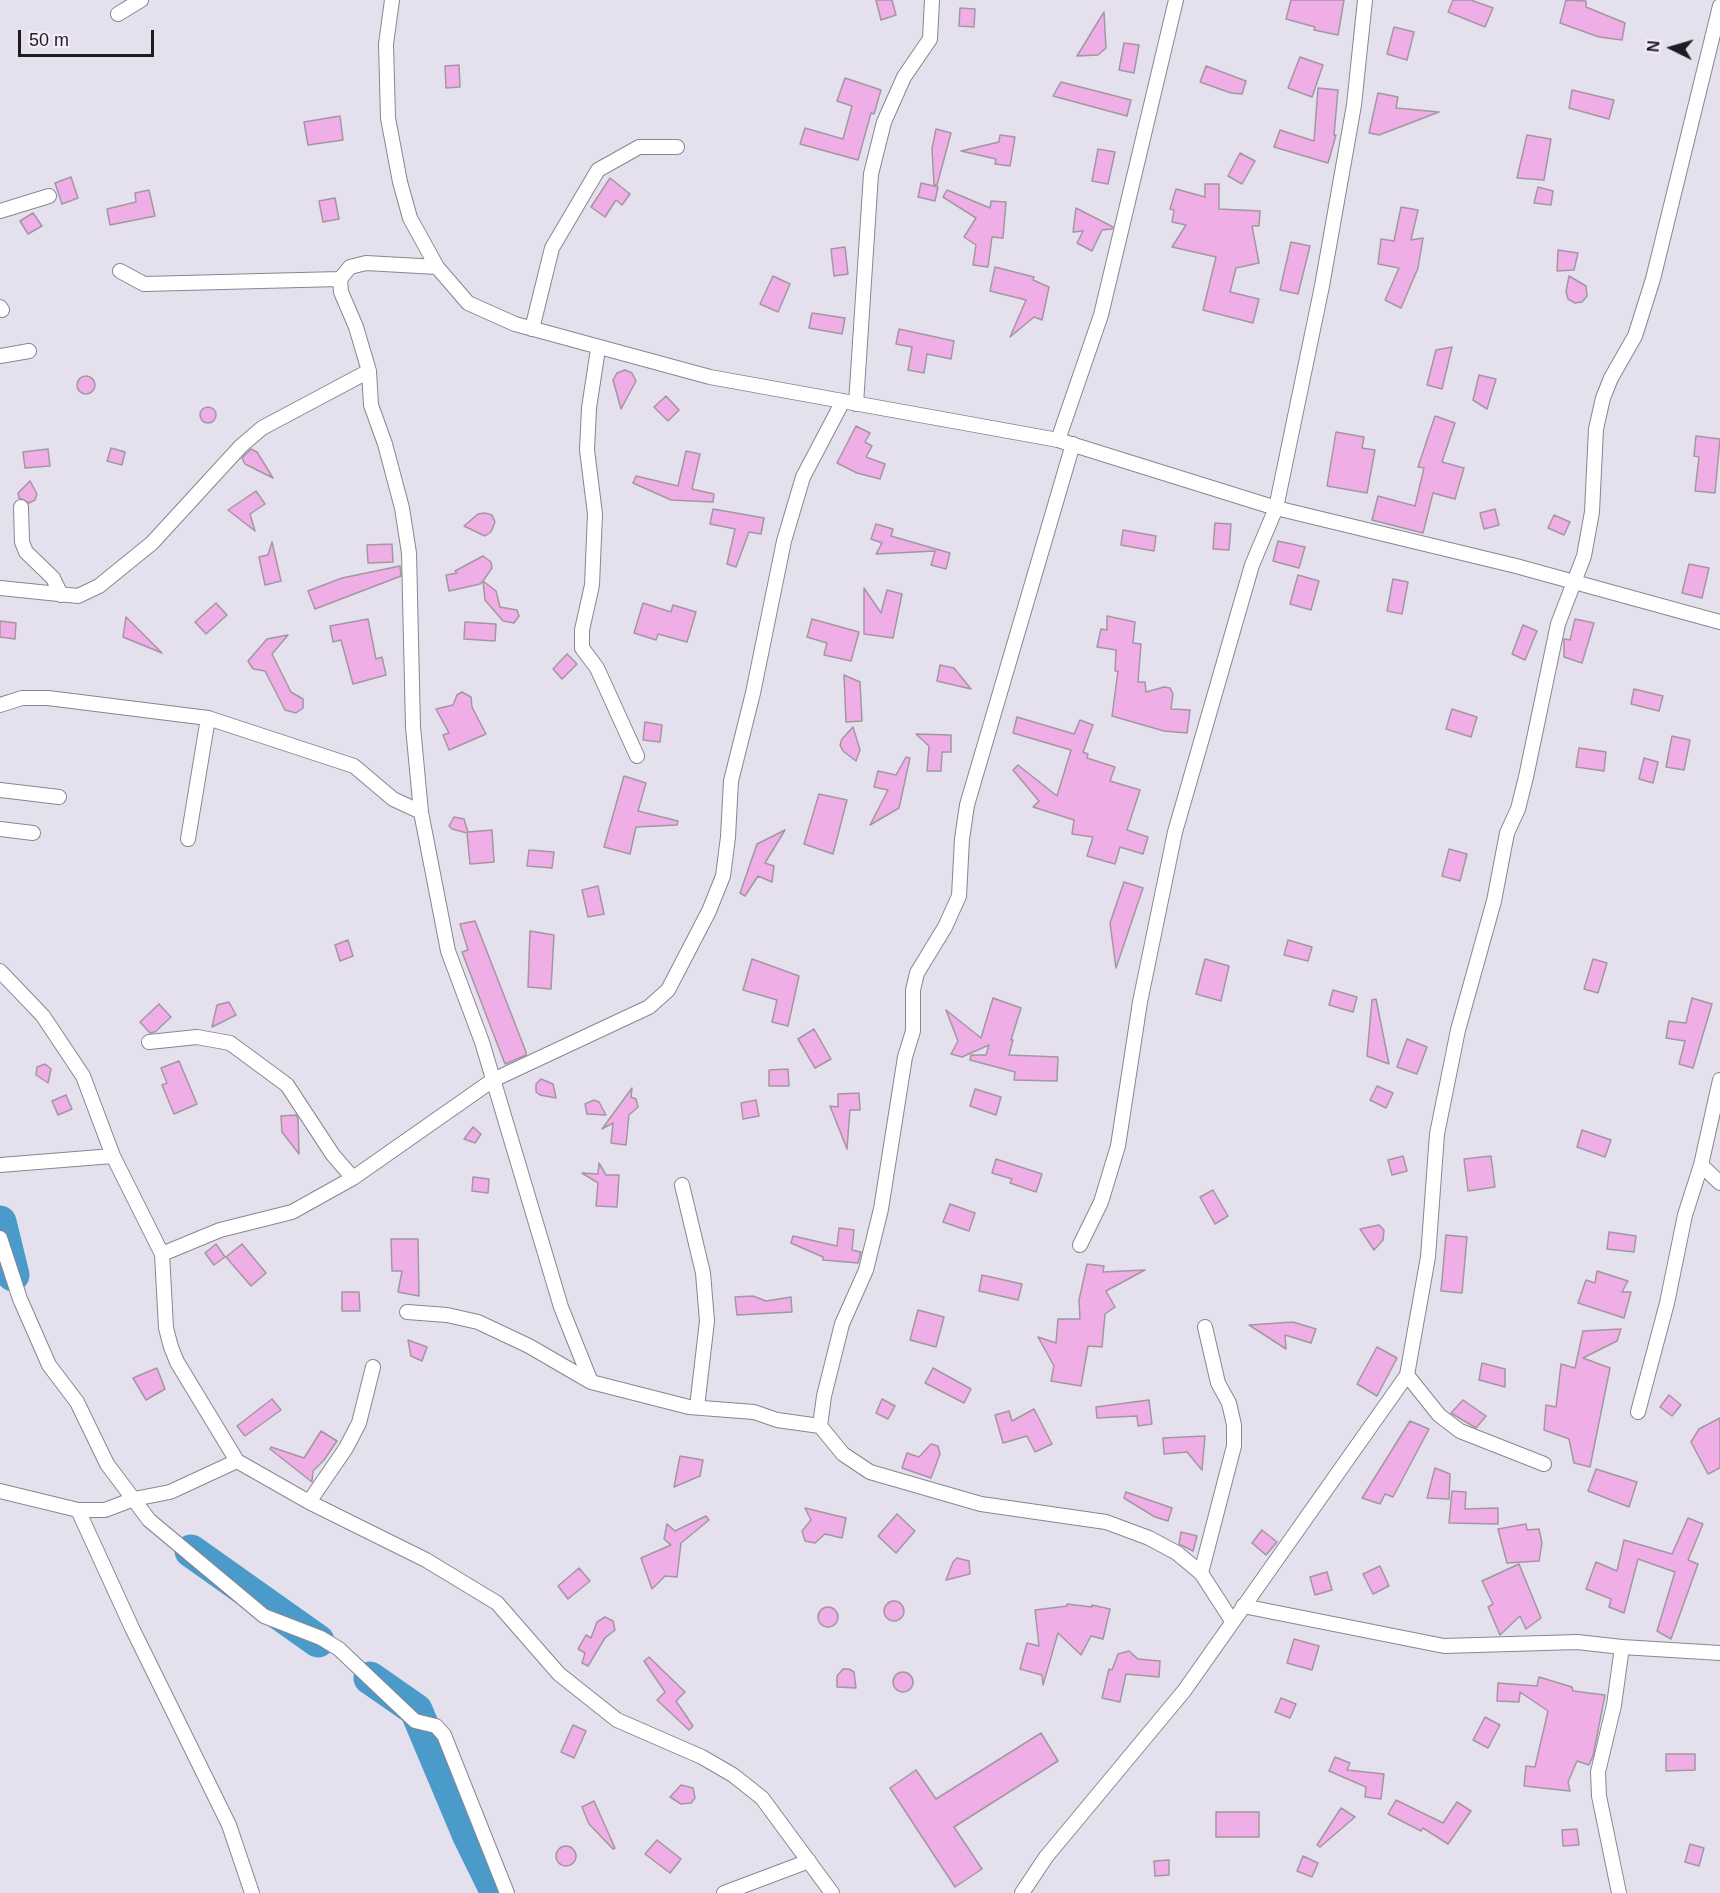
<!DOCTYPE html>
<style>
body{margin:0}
#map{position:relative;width:1720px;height:1893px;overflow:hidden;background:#e5e0ed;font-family:Arial,sans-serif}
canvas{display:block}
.north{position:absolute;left:1642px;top:18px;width:60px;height:60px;-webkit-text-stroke:4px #f3edfb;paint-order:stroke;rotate:275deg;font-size:16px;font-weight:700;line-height:24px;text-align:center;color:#1e1c21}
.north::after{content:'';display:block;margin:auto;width:21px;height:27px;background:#1e1c21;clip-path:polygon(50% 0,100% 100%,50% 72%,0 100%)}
.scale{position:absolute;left:18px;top:30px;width:136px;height:27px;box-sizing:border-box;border:3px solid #1e1c21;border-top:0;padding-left:8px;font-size:18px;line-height:21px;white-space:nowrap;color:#1e1c21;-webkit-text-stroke:4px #f3edfb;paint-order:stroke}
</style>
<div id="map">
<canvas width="1720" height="1893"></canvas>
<div class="north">N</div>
<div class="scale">50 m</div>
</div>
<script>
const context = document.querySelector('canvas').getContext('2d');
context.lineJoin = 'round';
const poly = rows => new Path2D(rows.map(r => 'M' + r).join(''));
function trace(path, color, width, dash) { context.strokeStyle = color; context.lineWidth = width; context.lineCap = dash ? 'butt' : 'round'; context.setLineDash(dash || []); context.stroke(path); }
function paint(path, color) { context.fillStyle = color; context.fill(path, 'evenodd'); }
trace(poly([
 [0,1222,13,1275],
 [191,1551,318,1641],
 [370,1678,416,1710,469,1836,497,1893]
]), '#4a9bca', 33);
const building = poly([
 [876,0,892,0,896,15,881,20,876,0],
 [1291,0,1344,0,1338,35,1314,30,1315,27,1286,19,1291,0],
 [1453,0,1471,0,1493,8,1485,27,1448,12,1453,0],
 [1566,0,1586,1,1586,7,1625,23,1622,40,1599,37,1560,23,1566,0],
 [960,8,975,9,974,27,959,26,960,8],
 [1104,12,1106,48,1098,55,1077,56,1104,12],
 [1394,27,1414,32,1407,60,1387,54,1394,27],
 [1124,43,1139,45,1134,73,1119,70,1124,43],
 [1300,57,1323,65,1312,97,1288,88,1300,57],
 [459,65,460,87,446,88,445,66,459,65],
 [1206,66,1246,81,1242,94,1231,93,1200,82,1206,66],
 [845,78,881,90,874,114,871,113,858,160,800,144,805,128,843,139,852,106,837,101,845,78],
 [1061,82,1131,100,1127,116,1053,96,1061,82],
 [1318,88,1338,90,1334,135,1336,135,1328,163,1274,147,1280,130,1314,141,1318,88],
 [1572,90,1614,100,1609,119,1569,108,1572,90],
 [1378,93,1398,97,1396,108,1439,112,1379,135,1369,133,1378,93],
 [340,116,343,140,308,145,304,122,340,116],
 [936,129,951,133,937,185,934,185,932,149,936,129],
 [1000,135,1015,137,1010,166,995,164,996,159,961,151,999,142,1000,135],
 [1527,135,1551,139,1544,180,1517,178,1527,135],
 [1098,149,1115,152,1108,184,1092,181,1098,149],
 [1240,153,1255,161,1242,184,1228,176,1240,153],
 [71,177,78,198,62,204,55,183,71,177],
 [610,178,630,194,622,205,616,200,605,217,591,207,610,178],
 [921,183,938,187,935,201,918,197,921,183],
 [1205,184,1219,184,1219,209,1260,211,1259,226,1252,226,1259,263,1236,268,1230,292,1259,299,1253,323,1203,310,1216,257,1172,247,1186,225,1172,222,1174,210,1170,209,1176,189,1205,197,1205,184],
 [1538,187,1553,191,1551,205,1534,203,1538,187],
 [149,190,155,216,110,225,107,209,136,202,135,193,149,190],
 [947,190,990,208,991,201,1006,202,1003,238,992,237,988,267,973,265,976,245,964,237,976,218,943,197,947,190],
 [335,198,339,219,323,222,319,201,335,198],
 [1401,207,1418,210,1411,240,1423,238,1418,268,1401,308,1385,300,1399,268,1378,264,1381,239,1394,241,1401,207],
 [1076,208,1113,227,1112,229,1102,230,1092,251,1077,243,1083,231,1073,232,1076,208],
 [33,213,42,226,28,234,20,221,33,213],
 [1291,242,1310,246,1298,294,1280,290,1291,242],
 [845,247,848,274,834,276,831,249,845,247],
 [1558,250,1578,253,1574,270,1557,271,1558,250],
 [995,267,1034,277,1033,280,1049,287,1042,320,1034,317,1010,337,1026,300,990,291,995,267],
 [773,276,790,284,778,312,760,304,773,276],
 [1569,276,1586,286,1587,296,1582,302,1575,303,1568,299,1566,292,1569,276],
 [812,313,845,318,842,334,809,328,812,313],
 [899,329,954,341,951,359,927,354,924,373,908,370,912,347,896,344,899,329],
 [1452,347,1442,389,1427,385,1436,350,1452,347],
 [625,370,632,373,636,381,621,409,613,380,617,373,625,370],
 [1479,375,1496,379,1487,409,1473,400,1479,375],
 '77 385a9 9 0 1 1 18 0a9 9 0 1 1-18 0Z',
 [666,396,679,410,668,421,654,407,666,396],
 '200 415a8 8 0 1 1 16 0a8 8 0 1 1-16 0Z',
 [1435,416,1455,423,1442,462,1464,468,1455,499,1433,493,1423,533,1372,520,1378,496,1415,506,1424,468,1418,467,1435,416],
 [856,426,870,433,865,442,872,446,866,457,885,464,880,479,857,473,837,463,856,426],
 [1336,432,1364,437,1362,448,1375,450,1367,493,1327,486,1336,432],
 [1696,436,1720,439,1715,493,1695,491,1699,457,1694,456,1696,436],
 [111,448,125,452,122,465,107,461,111,448],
 [48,449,50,466,25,468,23,452,48,449],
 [251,449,257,452,273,478,245,464,242,458,251,449],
 [686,451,700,454,692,489,714,494,713,502,671,500,633,483,636,476,678,486,686,451],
 [30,481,37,494,35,500,29,503,19,498,18,493,30,481],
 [256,491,265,504,250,514,255,531,228,510,256,491],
 [713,509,764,518,761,534,749,532,736,567,727,564,735,529,710,524,713,509],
 [1495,509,1499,525,1484,529,1480,513,1495,509],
 [485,513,492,515,495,522,491,532,485,536,464,526,478,514,485,513],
 [1554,515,1570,522,1564,535,1548,528,1554,515],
 [1215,523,1231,524,1229,550,1213,549,1215,523],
 [876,524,893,529,891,536,950,553,946,569,931,565,935,551,876,554,882,543,871,539,876,524],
 [1123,530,1156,536,1154,551,1121,545,1123,530],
 [1278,541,1305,547,1299,568,1273,561,1278,541],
 [272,542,281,581,265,585,259,557,268,555,272,542],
 [392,544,393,562,368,563,367,545,392,544],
 [483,556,491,562,492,568,483,581,496,591,500,607,517,610,519,616,514,623,503,621,485,600,483,581,480,584,449,591,446,575,457,573,455,571,483,556],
 [1689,564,1709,568,1702,598,1682,593,1689,564],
 [400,566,401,576,315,609,308,591,342,578,400,566],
 [1298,575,1319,581,1311,610,1290,604,1298,575],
 [1393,579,1408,582,1402,614,1387,611,1393,579],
 [864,588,881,613,887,590,902,594,893,638,864,634,864,588],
 [216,603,227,615,206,634,195,622,216,603],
 [643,603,671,612,673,605,696,612,687,642,658,634,656,640,634,633,643,603],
 [1107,616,1135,622,1133,643,1141,644,1138,682,1145,682,1146,692,1164,687,1170,688,1173,694,1171,709,1190,710,1187,733,1164,731,1112,716,1118,671,1115,671,1116,650,1097,647,1101,629,1107,630,1107,616],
 [126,617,162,653,123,637,126,617],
 [368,619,376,659,382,657,386,675,353,684,341,640,333,642,330,626,368,619],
 [812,619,859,632,851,661,824,655,827,643,807,637,812,619],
 [1575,619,1594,623,1582,663,1564,657,1564,639,1570,640,1575,619],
 [0,621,16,623,15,639,0,637,0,621],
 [465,622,496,624,495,641,464,639,465,622],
 [1523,625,1537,631,1525,660,1512,654,1523,625],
 [288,635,272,654,291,692,303,699,303,708,296,713,285,710,265,671,253,669,248,661,267,639,288,635],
 [567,654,577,664,562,679,553,669,567,654],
 [940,665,954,668,971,689,937,681,940,665],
 [844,675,860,682,862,721,846,722,844,675],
 [1634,689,1663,696,1659,711,1631,704,1634,689],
 [462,692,471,697,472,707,486,734,449,750,443,735,449,733,436,709,453,705,457,695,462,692],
 [1452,709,1477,717,1471,737,1446,729,1452,709],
 [1017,717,1074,734,1080,720,1093,725,1083,752,1088,754,1087,758,1115,767,1110,781,1140,790,1127,830,1148,837,1143,854,1120,847,1115,864,1087,856,1093,837,1072,834,1074,820,1033,807,1039,801,1013,770,1018,765,1057,796,1071,750,1013,733,1017,717],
 [645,722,662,725,660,742,643,740,645,722],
 [853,727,860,750,856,761,843,751,840,745,842,739,853,727],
 [916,734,951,735,951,752,942,752,941,771,927,771,929,746,916,734],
 [1672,736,1690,740,1684,770,1666,767,1672,736],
 [1579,748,1606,752,1604,771,1576,767,1579,748],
 [906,757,910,758,899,808,870,825,888,790,874,787,878,771,896,775,906,757],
 [1644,758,1658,762,1653,783,1639,779,1644,758],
 [624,776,646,783,638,811,678,821,677,825,636,827,630,854,604,847,624,776],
 [819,794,847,800,833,854,804,844,819,794],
 [454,817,464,819,468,832,492,830,494,862,470,864,467,833,452,829,449,826,454,817],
 [785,830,765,863,774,866,772,882,758,876,745,896,740,893,757,844,785,830],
 [1449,849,1467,854,1460,881,1442,876,1449,849],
 [529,850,554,852,552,868,527,866,529,850],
 [1124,882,1143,888,1116,968,1110,923,1124,882],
 [598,886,604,914,588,917,582,890,598,886],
 [475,921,526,1052,526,1055,505,1064,462,952,468,950,460,924,475,921],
 [530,931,554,935,551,989,528,987,530,931],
 [348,940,353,956,340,961,335,945,348,940],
 [1288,940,1312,947,1308,961,1284,955,1288,940],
 [752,959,799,976,788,1026,772,1022,777,1000,743,990,752,959],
 [1205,959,1229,966,1221,1001,1196,994,1205,959],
 [1593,959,1607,963,1598,993,1584,989,1593,959],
 [1333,990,1357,997,1353,1012,1329,1005,1333,990],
 [993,998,1021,1008,1011,1040,1013,1040,1009,1055,1058,1057,1057,1081,1014,1080,1015,1072,970,1060,971,1055,986,1055,989,1045,962,1057,951,1054,958,1041,946,1010,981,1038,993,998],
 [1692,998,1712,1004,1693,1068,1679,1064,1685,1041,1666,1038,1669,1021,1686,1023,1692,998],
 [1376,999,1389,1064,1367,1056,1372,1000,1376,999],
 [229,1002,236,1015,212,1027,217,1005,229,1002],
 [159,1004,171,1017,155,1032,150,1033,140,1022,159,1004],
 [814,1029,831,1059,815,1068,798,1039,814,1029],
 [1407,1039,1427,1047,1417,1074,1397,1067,1407,1039],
 [179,1061,197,1104,174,1114,162,1085,167,1083,161,1068,179,1061],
 [45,1064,51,1069,48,1083,36,1075,37,1067,45,1064],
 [788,1069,789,1086,769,1086,769,1070,788,1069],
 [541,1079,553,1084,556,1098,540,1095,536,1092,536,1084,541,1079],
 [1377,1086,1393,1093,1386,1108,1370,1100,1377,1086],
 [632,1088,631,1097,636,1099,638,1107,629,1115,626,1145,611,1143,613,1123,602,1129,632,1088],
 [975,1089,1001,1097,996,1115,970,1106,975,1089],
 [859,1093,860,1110,850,1110,847,1149,830,1106,838,1107,838,1094,859,1093],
 [66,1095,72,1109,58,1115,52,1101,66,1095],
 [594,1100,599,1102,606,1115,587,1114,585,1104,594,1100],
 [756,1100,759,1116,743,1119,741,1103,756,1100],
 [296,1115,298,1118,299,1154,282,1132,281,1116,296,1115],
 [473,1127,481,1134,475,1143,464,1139,473,1127],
 [1582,1130,1611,1140,1605,1157,1577,1147,1582,1130],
 [1403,1156,1407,1171,1392,1175,1388,1160,1403,1156],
 [1491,1156,1495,1187,1468,1191,1464,1159,1491,1156],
 [996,1159,1042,1174,1036,1192,1010,1183,1012,1179,992,1173,996,1159],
 [599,1163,606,1175,619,1175,617,1207,596,1206,598,1183,582,1173,598,1174,599,1163],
 [473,1177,489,1179,488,1193,472,1191,473,1177],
 [1213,1190,1228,1216,1215,1224,1200,1197,1213,1190],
 [950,1204,975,1213,969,1231,943,1222,950,1204],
 [1379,1225,1384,1230,1383,1240,1374,1250,1360,1229,1379,1225],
 [839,1228,854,1230,852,1250,861,1252,858,1263,823,1260,823,1257,791,1243,793,1236,837,1246,839,1228],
 [1609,1232,1636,1236,1634,1252,1607,1249,1609,1232],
 [1446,1235,1467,1237,1462,1293,1441,1291,1446,1235],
 [391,1239,418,1239,419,1296,398,1292,402,1271,392,1271,391,1239],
 [216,1244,225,1257,214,1265,205,1253,216,1244],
 [242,1244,266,1273,251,1286,226,1257,242,1244],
 [1087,1264,1104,1266,1103,1272,1145,1270,1106,1291,1115,1307,1105,1314,1102,1347,1088,1346,1081,1386,1051,1381,1054,1366,1038,1337,1056,1343,1058,1319,1080,1319,1079,1300,1087,1264],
 [1597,1271,1628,1281,1622,1292,1631,1292,1624,1318,1578,1303,1586,1280,1595,1283,1597,1271],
 [982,1275,1022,1284,1018,1300,979,1291,982,1275],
 [342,1292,359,1292,360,1311,342,1311,342,1292],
 [753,1296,766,1301,791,1297,792,1312,737,1315,735,1297,753,1296],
 [918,1310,944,1317,936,1347,910,1340,918,1310],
 [1293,1322,1316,1329,1311,1343,1285,1335,1286,1349,1249,1325,1293,1322],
 [1621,1329,1617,1341,1583,1358,1610,1368,1590,1467,1574,1463,1569,1439,1544,1430,1546,1405,1556,1407,1561,1364,1575,1368,1583,1331,1621,1329],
 [408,1340,427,1347,422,1361,411,1356,408,1340],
 [1377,1347,1397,1358,1377,1396,1357,1384,1377,1347],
 [1482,1363,1505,1369,1505,1387,1479,1380,1482,1363],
 [157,1368,165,1389,146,1400,133,1378,157,1368],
 [933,1368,971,1389,964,1403,925,1383,933,1368],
 [1669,1395,1681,1405,1672,1416,1660,1407,1669,1395],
 [272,1399,281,1410,245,1436,237,1426,272,1399],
 [882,1399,895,1406,888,1419,876,1413,882,1399],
 [1149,1400,1152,1424,1138,1426,1137,1416,1097,1418,1096,1407,1149,1400],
 [1463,1400,1486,1416,1476,1428,1451,1413,1463,1400],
 [1034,1409,1052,1444,1035,1452,1027,1436,1003,1443,995,1415,1009,1411,1012,1421,1034,1409],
 [1720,1418,1720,1468,1708,1474,1691,1442,1699,1429,1720,1418],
 [1410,1421,1429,1429,1393,1497,1385,1494,1380,1504,1362,1498,1410,1421],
 [321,1431,337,1441,324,1460,313,1471,312,1482,270,1449,271,1447,304,1458,321,1431],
 [1205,1436,1202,1470,1187,1452,1164,1454,1163,1438,1205,1436],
 [931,1444,938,1446,940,1454,931,1478,902,1468,907,1453,919,1457,931,1444],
 [680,1456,703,1460,700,1476,674,1487,680,1456],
 [1435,1468,1450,1474,1449,1499,1427,1498,1435,1468],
 [1596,1469,1637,1482,1629,1507,1588,1491,1596,1469],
 [1452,1491,1466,1492,1465,1509,1498,1508,1498,1524,1449,1523,1452,1491],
 [1126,1492,1172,1508,1168,1521,1155,1517,1124,1498,1126,1492],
 [805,1508,846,1518,842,1538,825,1534,815,1543,805,1541,802,1531,811,1520,805,1508],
 [897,1514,915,1531,896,1553,878,1536,897,1514],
 [706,1516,709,1520,681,1543,677,1577,665,1576,652,1589,641,1558,671,1545,664,1539,667,1524,675,1531,706,1516],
 [1688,1518,1703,1524,1688,1560,1698,1564,1671,1639,1657,1631,1675,1572,1638,1559,1624,1613,1609,1607,1611,1599,1586,1589,1596,1562,1617,1571,1624,1540,1672,1554,1688,1518],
 [1526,1524,1527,1530,1539,1529,1542,1543,1539,1561,1507,1563,1498,1529,1526,1524],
 [1262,1530,1277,1542,1266,1555,1252,1543,1262,1530],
 [1181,1532,1197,1536,1193,1551,1179,1544,1181,1532],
 [957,1558,969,1561,970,1574,946,1580,953,1562,957,1558],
 [1519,1564,1541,1618,1526,1629,1520,1616,1500,1635,1488,1607,1493,1604,1482,1581,1519,1564],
 [1380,1566,1389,1586,1373,1594,1363,1574,1380,1566],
 [579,1568,590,1581,568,1599,558,1586,579,1568],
 [1327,1572,1332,1590,1315,1595,1310,1577,1327,1572],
 '884 1611a10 10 0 1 1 20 0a10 10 0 1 1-20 0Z',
 [1067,1604,1092,1607,1092,1605,1110,1609,1103,1639,1091,1636,1081,1655,1058,1633,1043,1685,1042,1675,1020,1669,1027,1643,1039,1646,1035,1610,1067,1606,1067,1604],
 '818 1617a10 10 0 1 1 20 0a10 10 0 1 1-20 0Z',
 [605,1617,613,1621,615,1630,605,1638,588,1666,582,1663,585,1653,578,1649,586,1635,591,1638,597,1622,605,1617],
 [1294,1639,1319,1646,1312,1670,1287,1663,1294,1639],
 [1129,1651,1138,1659,1160,1661,1159,1677,1126,1674,1120,1702,1102,1698,1109,1669,1112,1670,1118,1654,1129,1651],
 [649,1657,685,1692,676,1701,693,1726,689,1730,657,1700,665,1692,644,1661,649,1657],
 [843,1669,849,1669,854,1672,856,1688,837,1687,837,1676,843,1669],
 '893 1682a10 10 0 1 1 20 0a10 10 0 1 1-20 0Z',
 [1539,1677,1572,1687,1573,1691,1605,1695,1593,1756,1589,1765,1577,1761,1568,1782,1570,1791,1524,1786,1526,1766,1535,1767,1548,1711,1520,1692,1519,1702,1497,1701,1498,1683,1537,1686,1539,1677],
 [1281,1698,1296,1704,1290,1718,1275,1712,1281,1698],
 [1485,1717,1500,1725,1488,1748,1473,1740,1485,1717],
 [573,1725,586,1731,574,1758,561,1752,573,1725],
 [1041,1733,1058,1761,954,1827,982,1869,955,1887,890,1788,916,1770,936,1799,1041,1733],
 [1666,1754,1695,1754,1695,1770,1666,1771,1666,1754],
 [1335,1757,1350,1763,1347,1770,1384,1774,1381,1799,1365,1797,1366,1787,1329,1771,1335,1757],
 [681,1785,693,1788,695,1798,691,1803,681,1804,670,1797,681,1785],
 [1396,1800,1443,1823,1457,1802,1471,1811,1448,1844,1423,1828,1421,1831,1388,1814,1396,1800],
 [594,1801,615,1848,613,1849,589,1824,582,1807,594,1801],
 [1341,1808,1355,1817,1320,1847,1317,1845,1341,1808],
 [1216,1812,1259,1812,1259,1837,1216,1837,1216,1812],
 [1577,1829,1579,1845,1563,1846,1562,1830,1577,1829],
 [657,1840,681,1859,670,1873,645,1854,657,1840],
 [1690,1844,1704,1848,1699,1866,1685,1862,1690,1844],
 '556 1856a10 10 0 1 1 20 0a10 10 0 1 1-20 0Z',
 [1303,1856,1318,1863,1312,1877,1297,1871,1303,1856],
 [1169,1860,1169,1875,1155,1876,1154,1861,1169,1860]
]);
paint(building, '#efaee6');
trace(building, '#a397a1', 1.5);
const street = poly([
 [392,0,386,44,388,118,400,182,410,218,437,267,468,303,515,324,710,377,1058,440,1276,508,1516,566,1720,622],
 [118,14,141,0],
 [0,211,49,196],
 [437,267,366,263,350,267,340,279,341,292,356,327,369,371,371,405,385,444,402,508,409,553,413,727,421,812,448,951,482,1042,561,1307,591,1382,689,1407,754,1412,777,1420,820,1426],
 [120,271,144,284,340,279],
 [0,307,2,310],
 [532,329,552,248,598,170,639,147,677,147],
 [598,349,589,408,587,450,595,514,592,585,582,630,582,648,597,668,637,756],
 [0,356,29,351],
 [856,404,871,174,884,122,904,77,930,39,932,0],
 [1058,440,1101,315,1176,0],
 [1073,444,967,805,962,839,959,896,945,927,917,973,913,990,913,1031,905,1057,881,1209,866,1270,842,1324,824,1396,820,1426,843,1454,870,1472,981,1504,1106,1522,1149,1538,1177,1553,1201,1573,1232,1621],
 [21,507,22,542,26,552,53,578,61,595],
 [0,588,78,596,99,586,152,543,241,446,262,428,369,371],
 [0,705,22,698,48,698,208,718,354,766,393,799,421,812],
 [0,790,59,797],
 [0,829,33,833],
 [188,839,208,718],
 [0,971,43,1016,83,1076,113,1156,162,1254,166,1328,171,1347,177,1362,237,1461,309,1502,426,1560,497,1603,559,1674,617,1720,702,1757,733,1775,762,1798,832,1893],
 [149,1042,197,1037,230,1043,287,1085,333,1155,353,1178],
 [1720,1080,1701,1165,1720,1183],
 [0,1165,113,1156],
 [682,1185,703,1273,707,1321,697,1407],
 [0,1238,20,1299,49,1365,77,1402,107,1464,149,1520,264,1616,321,1638,339,1649,415,1721,436,1726,444,1735,507,1893],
 [1080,1245,1101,1202,1118,1146,1140,1002,1175,832,1252,565,1276,508,1322,286,1354,105,1365,0],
 [162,1254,220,1230,292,1212,353,1178,493,1080,649,1007,668,990,709,911,723,876,728,837,731,781,753,693,784,541,803,477,843,401],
 [407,1312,447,1315,478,1322,529,1346,591,1382],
 [1407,1375,1439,1415,1460,1431,1544,1464],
 [1638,1412,1667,1303,1685,1215,1701,1165],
 [0,1491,78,1510,105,1510,134,1499,170,1492,237,1461],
 [309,1502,346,1448,359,1423,373,1367],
 [78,1510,132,1628,229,1825,252,1893],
 [1201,1573,1234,1446,1234,1425,1229,1403,1218,1383,1205,1327],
 [1243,1606,1444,1646,1577,1642,1622,1647,1720,1653],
 [724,1893,809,1861],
 [1022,1893,1046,1857,1184,1691,1407,1375,1428,1257,1437,1134,1458,1030,1494,901,1507,833,1518,809,1526,777,1558,624,1584,556,1592,512,1596,429,1603,398,1611,378,1635,336,1653,279,1720,6],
 [1619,1893,1599,1796,1598,1772,1614,1705,1622,1647]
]);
trace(street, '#8a8591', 16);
trace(street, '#fff', 14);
</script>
